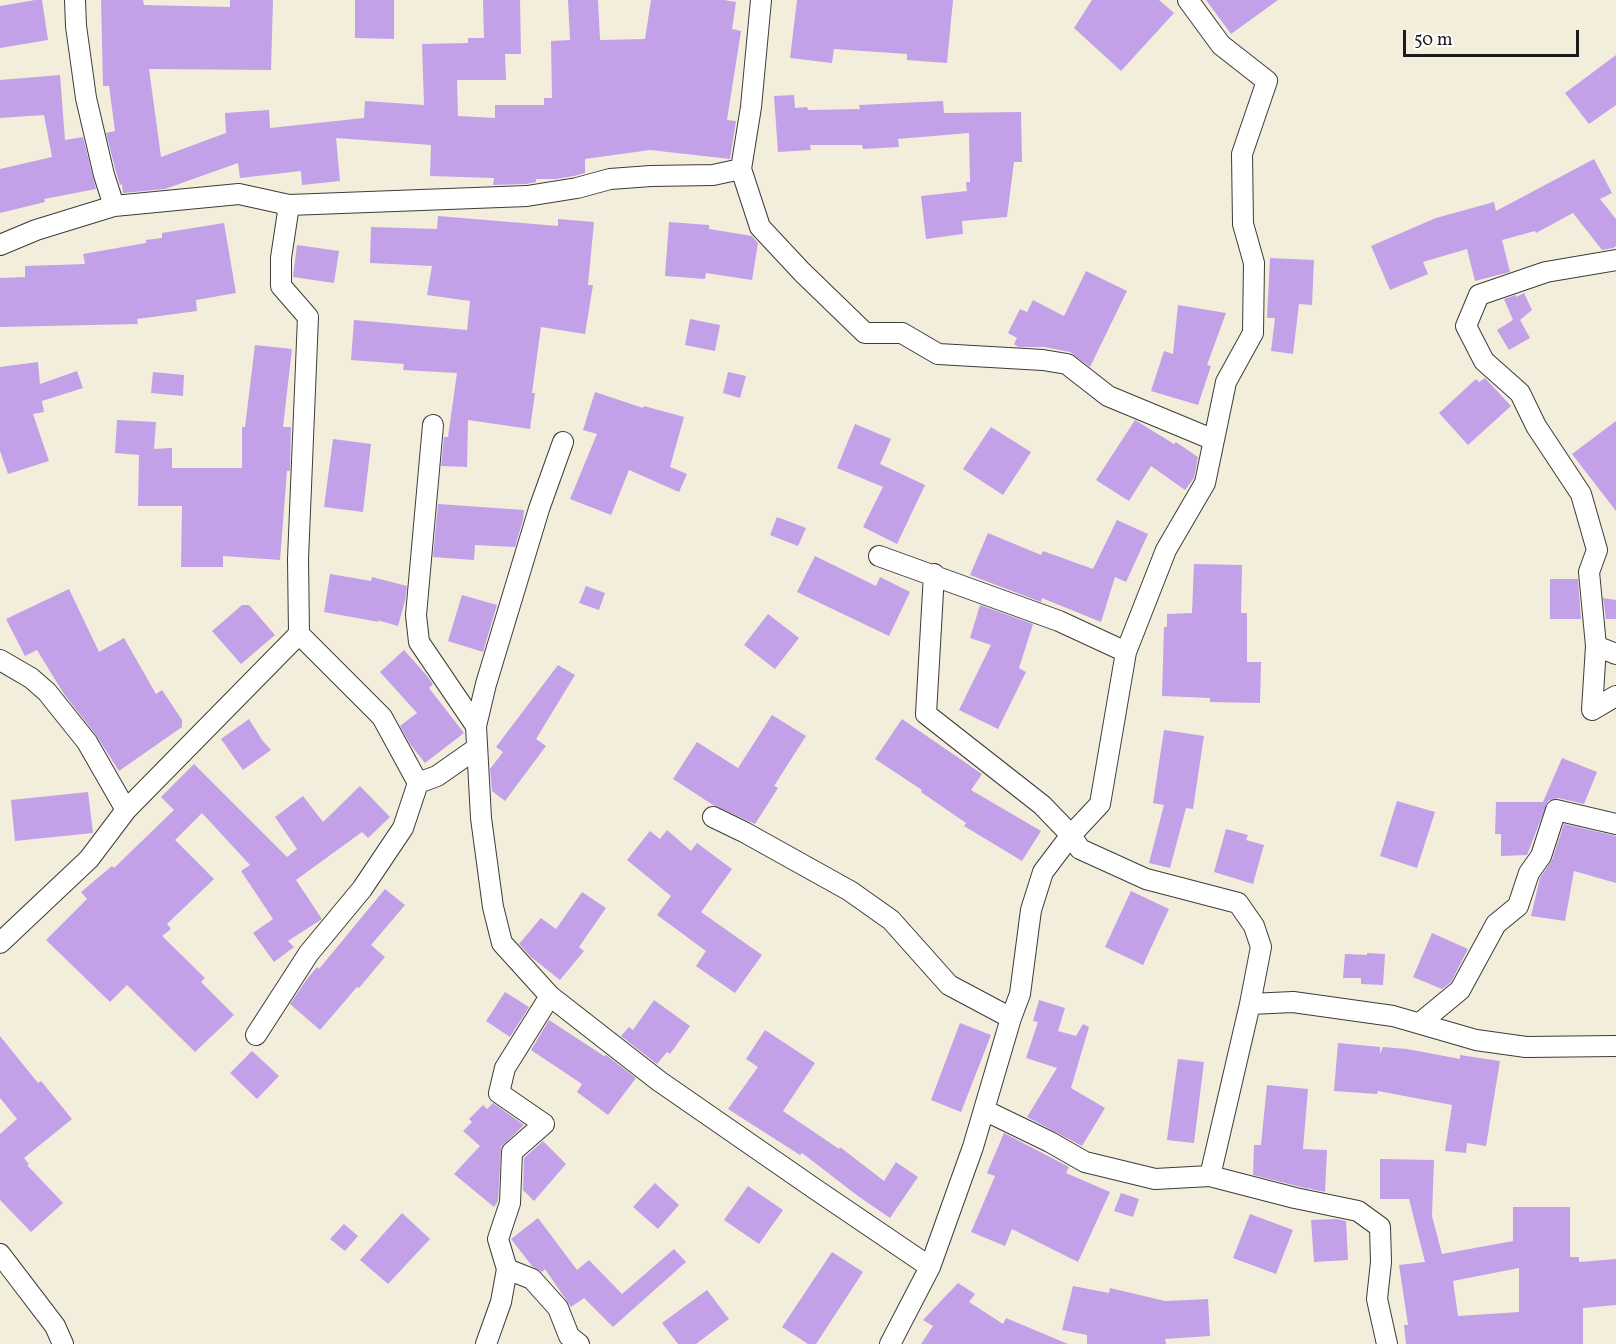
<!DOCTYPE html>
<style>
body{margin:0}
#map{position:relative;width:1616px;height:1344px;overflow:hidden;background:#f3eedb;font-family:Vollkorn,serif}
canvas{display:block}
.scale{position:absolute;left:1403px;top:30px;width:176px;height:27px;box-sizing:border-box;border:3px solid #1c1c1c;border-top:0;padding-left:8px;font-size:18px;line-height:21px;white-space:nowrap;color:#1c1c1c;-webkit-text-stroke:4px #fff;paint-order:stroke}
</style>
<div id="map">
<canvas width="1616" height="1344"></canvas>
<div class="scale">50 m</div>
</div>
<script>
const context = document.querySelector('canvas').getContext('2d');
context.lineJoin = 'round';
function paint(path, color) { context.fillStyle = color; context.fill(path, 'evenodd'); }
const poly = rows => new Path2D(rows.map(r => 'M' + r).join(''));
function trace(path, color, width, dash) { context.strokeStyle = color; context.lineWidth = width; context.lineCap = dash ? 'butt' : 'round'; context.setLineDash(dash || []); context.stroke(path); }
paint(poly([
 [35,0,42,0,48,40,0,48,0,6],
 [101,0,143,0,144,5,230,7,230,0,273,0,271,70,149,69,161,157,226,133,225,113,269,110,270,128,364,118,365,101,424,105,422,44,468,43,468,38,484,38,483,0,520,0,521,54,505,54,506,80,457,80,458,116,495,118,495,105,544,105,544,98,552,98,551,41,570,40,568,0,598,0,600,40,645,39,651,0,724,0,736,2,732,29,741,31,727,120,736,121,730,159,650,150,585,159,585,173,574,176,556,179,536,179,536,182,526,184,493,185,494,178,430,176,431,145,336,138,340,181,302,185,301,171,240,178,238,163,165,189,123,193,122,184,120,185,116,172,106,133,115,131,109,86,103,86],
 [355,0,394,0,394,39,355,38],
 [797,0,953,0,947,63,907,60,907,54,834,49,832,63,790,58],
 [1092,0,1159,0,1174,13,1121,71,1074,28],
 [1206,0,1278,0,1231,34],
 [1616,55,1616,105,1589,124,1565,93],
 [60,75,65,140,83,137,96,189,44,199,45,202,0,213,0,169,52,157,44,115,0,118,0,80],
 [794,95,795,108,807,107,808,110,860,109,859,105,943,101,944,113,1021,112,1022,162,1014,162,1007,217,962,221,963,234,926,239,921,196,967,191,966,182,970,182,969,133,898,139,899,147,863,149,862,145,810,145,811,150,778,152,774,96],
 [1594,159,1612,193,1600,199,1616,219,1616,246,1613,248,1602,250,1573,213,1536,233,1535,231,1502,240,1510,272,1475,281,1467,249,1423,262,1428,274,1390,290,1371,246,1436,218,1494,202,1496,211],
 [438,216,558,226,558,219,594,222,588,285,593,285,585,334,541,327,532,393,535,393,530,429,468,420,467,467,441,466,444,437,448,437,457,373,403,370,404,364,351,360,354,320,467,330,470,301,427,295,432,266,370,263,371,227,437,229],
 [669,222,709,225,709,229,752,236,758,243,752,280,706,273,705,279,665,276],
 [224,223,236,293,196,300,197,311,137,319,138,324,0,327,0,278,25,277,25,266,85,264,83,254,146,243,146,240,162,238,162,233],
 [297,245,339,251,334,283,293,277],
 [1270,258,1314,260,1312,305,1299,304,1293,354,1271,351,1275,318,1267,318],
 [1086,271,1127,291,1090,367,1070,352,1044,347,1018,347,1014,344,1017,338,1008,333,1020,309,1027,312,1033,300,1064,316],
 [1524,293,1532,310,1520,320,1530,338,1509,350,1497,330,1513,320,1504,299,1516,295,1516,297],
 [1178,305,1226,313,1207,365,1211,366,1198,405,1151,391,1164,351,1173,354],
 [690,319,720,325,715,351,685,345],
 [255,345,292,349,283,427,291,427,290,471,287,471,280,560,223,556,223,567,181,567,182,506,138,506,139,455,115,453,117,420,156,422,154,449,172,448,172,468,242,468,242,427,245,427],
 [38,362,40,384,77,371,83,388,42,401,44,412,33,414,49,461,8,474,0,451,0,367],
 [153,372,184,375,183,396,151,393],
 [728,372,746,376,740,398,723,393],
 [1485,378,1511,406,1468,445,1439,413,1476,379,1479,382],
 [595,392,643,408,644,406,684,417,670,467,687,474,679,492,629,470,611,515,570,499,597,434,583,430],
 [1135,420,1174,444,1176,442,1198,457,1194,478,1185,490,1151,466,1129,501,1096,480],
 [1616,421,1616,511,1572,454],
 [855,424,891,439,880,464,925,485,897,544,863,527,883,487,837,468],
 [991,427,1031,452,1003,495,963,469],
 [333,439,371,444,363,512,324,507],
 [438,504,524,510,523,520,515,547,475,545,474,560,433,557],
 [777,517,806,528,798,546,770,535],
 [1117,520,1148,534,1126,582,1115,577,1101,622,1042,598,1041,602,970,575,988,533,1041,555,1043,551,1093,569],
 [815,556,876,586,880,577,910,592,889,636,797,592],
 [1194,564,1242,565,1241,613,1247,613,1247,662,1261,662,1260,703,1210,702,1210,698,1162,696,1164,627,1167,627,1167,614,1192,613],
 [330,574,371,581,372,577,407,586,405,601,398,626,377,620,379,622,324,612],
 [1550,579,1578,579,1581,619,1550,619],
 [586,586,605,593,599,610,579,603],
 [69,589,99,652,124,638,156,694,162,690,182,720,182,727,119,771,96,735,64,694,37,650,25,656,6,619],
 [462,595,497,605,483,652,448,641],
 [1603,598,1616,600,1616,619,1606,619],
 [242,605,249,605,275,635,241,664,212,631],
 [980,605,1033,624,1019,668,1026,672,998,729,959,710,991,645,970,638],
 [768,614,799,638,775,669,744,645],
 [404,650,427,676,433,684,429,688,464,733,425,763,410,744,400,726,417,713,380,672],
 [558,665,575,675,536,739,546,746,505,801,492,791,490,769,503,752,496,747],
 [772,715,806,736,774,786,778,788,755,824,713,805,673,779,697,742,738,768],
 [249,719,262,740,271,750,243,770,221,739],
 [902,719,982,774,971,790,1041,831,1022,861,964,826,966,823,921,792,922,790,875,759],
 [1164,730,1204,736,1193,809,1186,808,1170,868,1149,863,1164,805,1153,803],
 [1562,758,1597,772,1584,804,1558,798,1548,801,1527,855,1501,856,1501,834,1495,834,1496,802,1543,802],
 [194,764,287,857,297,849,275,817,303,796,323,822,360,786,390,817,368,838,362,832,296,880,322,919,288,941,294,947,274,962,253,933,273,919,241,871,250,865,202,813,175,840,214,879,167,924,171,929,162,936,205,978,201,982,234,1015,195,1052,127,985,110,1002,46,940,87,899,81,892,112,866,114,868,174,810,161,797],
 [88,792,93,833,15,841,11,800],
 [1397,801,1435,812,1417,868,1380,856],
 [1564,824,1616,836,1616,883,1574,871,1565,921,1531,916,1540,878,1552,860],
 [1226,829,1248,835,1246,840,1264,845,1253,884,1214,872],
 [667,830,691,851,697,843,732,869,701,912,762,955,735,993,696,966,706,951,657,915,671,896,627,860,650,831,660,839],
 [385,889,405,905,371,945,385,957,359,988,357,987,320,1030,290,1004,307,979,317,967,319,969],
 [1131,891,1169,909,1143,965,1105,947],
 [582,892,606,908,579,947,584,951,560,980,531,957,519,944,541,918,556,929],
 [1432,933,1468,949,1451,982,1442,989,1413,977],
 [1367,953,1385,954,1383,985,1361,984,1361,978,1343,978,1345,954,1367,955],
 [505,992,529,1007,510,1037,486,1021],
 [654,1000,690,1026,670,1054,667,1052,657,1064,621,1036,629,1027,633,1030],
 [1039,1000,1065,1008,1058,1031,1076,1036,1083,1024,1089,1027,1071,1088,1105,1108,1082,1146,1027,1117,1057,1068,1026,1058,1038,1022,1033,1021],
 [549,1020,604,1056,606,1055,636,1078,608,1115,577,1092,582,1084,531,1050],
 [960,1023,991,1035,961,1112,931,1100],
 [765,1030,815,1063,783,1111,839,1149,840,1147,884,1181,896,1162,918,1177,890,1218,858,1196,802,1153,800,1155,728,1109,758,1067,746,1059],
 [0,1036,38,1083,41,1081,72,1119,24,1158,29,1164,27,1165,63,1203,31,1232,0,1200,0,1134,17,1119,0,1098],
 [1338,1043,1380,1047,1380,1054,1383,1047,1407,1049,1460,1059,1460,1055,1500,1061,1486,1146,1467,1143,1466,1153,1445,1151,1452,1105,1378,1091,1377,1094,1334,1091],
 [252,1051,279,1076,257,1099,230,1073],
 [1178,1059,1204,1062,1194,1143,1167,1140],
 [1267,1085,1308,1089,1303,1149,1327,1150,1325,1192,1310,1189,1310,1186,1309,1189,1253,1175,1254,1145,1261,1145],
 [493,1103,524,1125,501,1147,498,1201,494,1207,454,1174,480,1146,463,1131,472,1122,469,1119,483,1105,487,1109],
 [1004,1133,1069,1167,1066,1173,1110,1192,1078,1262,1012,1229,1005,1246,971,1232,995,1176,987,1173],
 [543,1141,566,1164,534,1201,523,1190,524,1158],
 [1380,1159,1434,1160,1432,1216,1442,1254,1513,1241,1513,1207,1570,1207,1570,1257,1579,1257,1579,1262,1616,1259,1616,1305,1583,1308,1583,1344,1406,1344,1404,1325,1408,1325,1399,1265,1425,1262,1409,1199,1380,1199],
 [1519,1268,1519,1312,1458,1316,1453,1281],
 [655,1183,679,1205,658,1229,633,1207],
 [748,1186,783,1210,759,1244,724,1220],
 [1121,1193,1139,1199,1133,1217,1114,1211],
 [402,1213,430,1239,388,1284,360,1260],
 [1250,1214,1293,1230,1276,1274,1233,1258],
 [538,1218,577,1270,589,1260,622,1294,674,1249,686,1262,613,1327,584,1298,571,1307,545,1269,542,1272,532,1266,511,1239],
 [1336,1219,1346,1221,1348,1260,1314,1262,1311,1220],
 [344,1224,358,1236,345,1251,330,1239],
 [832,1252,863,1272,816,1344,808,1344,782,1327],
 [958,1283,975,1294,969,1302,1003,1324,1006,1318,1068,1344,921,1344,933,1326,923,1320],
 [1073,1286,1109,1293,1110,1288,1165,1301,1208,1299,1210,1336,1165,1339,1166,1344,1087,1344,1087,1335,1062,1330],
 [707,1290,729,1319,696,1344,678,1344,662,1323]
]), '#c2a1e8');
const street = poly([
 [75,0,76,26,86,98,104,175,114,206],
 [761,0,751,107,741,169,760,227,802,272,865,333,902,333,938,354,1043,360,1067,364,1108,396,1214,440],
 [289,205,281,258,281,286,308,317,298,559,299,634,382,717,418,783,437,776,477,748],
 [0,245,36,230,114,206,239,194,289,205,527,196,577,188,610,179,651,176,713,175,741,169],
 [1616,260,1546,272,1479,295,1466,326,1484,361,1520,393,1536,426,1581,494,1597,550,1589,572,1596,646,1592,710,1616,696],
 [433,425,416,615,419,642,476,726],
 [563,442,539,509,486,684,476,726,481,818,493,907,502,943,550,996,659,1081,815,1189,930,1267],
 [879,556,1059,621,1126,652],
 [934,574,926,714,1042,805,1071,835,1100,804,1126,652,1166,550,1205,483,1226,382,1253,333,1254,263,1243,224,1242,154,1267,81,1221,45,1188,0],
 [1596,646,1616,654],
 [0,660,31,678,47,692,87,742,126,810],
 [713,817,744,832,850,891,891,920,949,985,1011,1018],
 [0,943,89,859,126,810,299,634],
 [1420,1023,1460,990,1496,924,1518,906,1529,873,1541,856,1556,810,1616,824],
 [256,1035,309,953,362,889,403,828,418,783],
 [984,1110,1050,1142,1085,1162,1155,1179,1210,1176,1295,1198,1358,1211,1380,1227,1381,1262,1377,1299,1387,1344],
 [1210,1176,1250,1004],
 [0,1254,55,1326,63,1344],
 [507,1269,532,1279,558,1308,569,1336,579,1344],
 [486,1344,501,1302,507,1269,498,1239,510,1203,512,1152,544,1124,499,1093,505,1068,550,996],
 [890,1344,930,1267,973,1147,1011,1018,1020,994,1031,910,1043,872,1071,835,1080,849,1146,879,1238,903,1254,926,1261,947,1250,1004,1293,1002,1393,1016,1476,1040,1526,1047,1616,1046]
]);
trace(street, '#3c3c39', 22);
trace(street, '#fff', 20);
</script>
